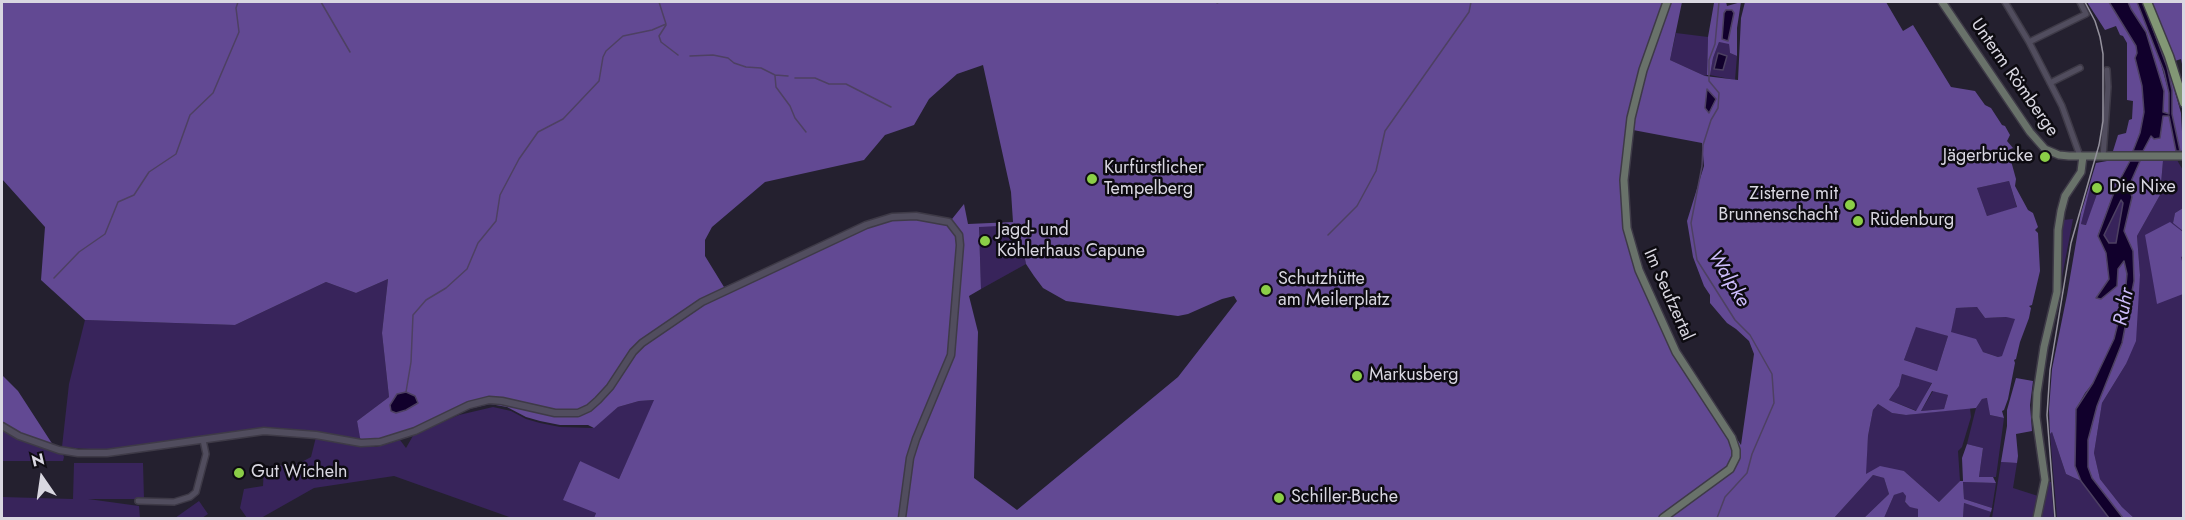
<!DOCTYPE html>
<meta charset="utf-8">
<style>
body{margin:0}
#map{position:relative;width:2185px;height:520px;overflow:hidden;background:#24202f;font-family:Jost,sans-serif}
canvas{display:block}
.frame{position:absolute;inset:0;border:3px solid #d9d7e1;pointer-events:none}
.north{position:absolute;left:12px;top:448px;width:60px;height:60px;-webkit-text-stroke:4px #0d0b11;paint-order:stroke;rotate:347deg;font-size:16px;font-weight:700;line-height:24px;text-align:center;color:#d9d7e1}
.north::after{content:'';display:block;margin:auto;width:21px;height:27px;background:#d9d7e1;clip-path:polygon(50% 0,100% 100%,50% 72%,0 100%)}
</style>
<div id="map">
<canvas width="2185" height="520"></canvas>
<div class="frame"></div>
<div class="north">N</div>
</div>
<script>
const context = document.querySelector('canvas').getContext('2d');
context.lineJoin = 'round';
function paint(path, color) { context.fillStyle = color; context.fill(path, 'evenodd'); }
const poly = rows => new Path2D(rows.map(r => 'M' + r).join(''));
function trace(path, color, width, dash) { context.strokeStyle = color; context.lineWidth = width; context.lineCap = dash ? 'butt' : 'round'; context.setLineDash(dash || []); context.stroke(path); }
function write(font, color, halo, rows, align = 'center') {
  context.font = font + ' Jost,sans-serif'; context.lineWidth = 5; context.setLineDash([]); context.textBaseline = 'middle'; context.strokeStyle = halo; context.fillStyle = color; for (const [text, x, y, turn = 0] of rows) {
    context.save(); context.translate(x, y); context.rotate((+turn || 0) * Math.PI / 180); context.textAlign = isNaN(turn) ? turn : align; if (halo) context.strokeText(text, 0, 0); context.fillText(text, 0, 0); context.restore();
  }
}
paint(poly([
 [1676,33,1708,37,1707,75,1705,76,1670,60],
 [1719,42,1729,43,1730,53,1737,56,1735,80,1710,75,1713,58],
 [2177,160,2184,172,2183,208,2175,213,2173,223,2184,231,2183,518,2134,518,2122,507,2100,479,2094,453,2102,403,2126,364,2140,275,2137,236,2160,195,2163,161],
 [2009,181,2017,208,1987,216,1977,188],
 [2090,187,2098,190,2087,225,2081,224],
 [2121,200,2124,203,2116,243,2109,243,2104,235],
 [2073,219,2062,277,2061,237,2063,220],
 [1018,225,1026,264,981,289,979,226],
 [388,279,382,333,389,397,357,421,361,440,268,429,102,450,62,447,69,384,85,320,235,325,326,282,356,293],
 [1977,307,1985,318,2006,317,2016,318,2003,356,1998,357,1983,352,1950,332,1956,308],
 [1916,326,1948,336,1937,371,1904,360],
 [1902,374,1932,382,1917,411,1889,400,1899,386],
 [1933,391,1948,395,1944,409,1921,411],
 [1988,398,1990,415,2004,418,1996,477,1979,477,1983,448,1967,444,1976,408,1982,399],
 [655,400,619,479,579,461,596,513,594,518,512,518,394,476,314,488,261,518,247,518,240,508,244,489,263,486,264,467,298,464,311,457,316,437,376,447,400,440,406,448,414,434,459,415,493,407,511,411,526,419,540,423,560,427,593,428,618,407,639,401],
 [1878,404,1892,413,1906,415,1970,408,1971,417,1962,447,1958,451,1960,481,1939,502,1904,471,1865,475,1868,436,1873,410],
 [2,429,26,442,62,452,64,457,63,461,2,461],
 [2052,432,2066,474,2081,481,2109,518,2057,518,2050,434],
 [2001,462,2017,463,2013,488,2038,496,2033,517,1992,518],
 [74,463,143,463,144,499,88,499,139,506,140,518,2,518,2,497,73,499],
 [1873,475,1884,478,1889,494,1864,518,1834,518],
 [1963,482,1996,483,1992,508,1964,499],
 [2048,482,2051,482,2054,518,2041,518],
 [1902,492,1905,492,1906,496,1905,503,1918,509,1918,518,1884,518,1894,495],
 [199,501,208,514,202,518,175,518],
 [1964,503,1991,512,1989,518,1963,518]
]), '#38245b');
paint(poly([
 [2,2,1682,2,1670,60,1705,76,1738,80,1741,18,1745,2,1886,2,1903,31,1913,25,1951,87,1975,91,1985,105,1991,108,2002,125,2005,126,2010,135,2007,141,2013,148,2008,150,2016,179,2015,186,2028,210,2033,213,2038,227,2035,230,2038,233,2040,271,2032,305,2029,306,2031,308,2029,318,2020,342,2016,359,2014,360,2015,363,2008,399,2004,410,2002,411,2004,418,1990,415,1987,398,1982,399,1976,408,1906,415,1892,413,1878,404,1873,410,1868,436,1866,474,1880,466,1904,471,1939,502,1960,481,1963,481,1962,458,1967,444,1983,448,1979,477,1993,477,1996,483,1963,482,1964,499,1992,508,1991,512,1964,503,1963,518,1918,518,1918,509,1910,507,1905,502,1906,496,1903,492,1894,495,1884,518,1864,518,1889,494,1884,478,1873,475,1834,518,594,518,596,513,563,500,580,461,619,479,654,400,639,401,618,407,594,428,588,425,560,425,540,421,526,417,507,407,490,404,469,409,474,404,406,434,361,443,357,421,389,397,382,333,388,279,356,293,326,282,235,325,85,320,41,280,45,227,2,179],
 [983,65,1011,192,1013,222,968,224,964,204,952,219,924,215,891,214,876,218,794,258,724,287,705,256,705,240,712,227,765,182,864,160,885,135,914,125,929,99,957,74],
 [1633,130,1702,143,1704,166,1687,221,1693,257,1704,286,1710,295,1710,303,1727,323,1736,329,1749,341,1754,354,1741,445,1688,368,1641,270,1634,248,1627,200],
 [2009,181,2017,207,1987,216,1977,188],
 [1018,225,1026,264,1034,276,1043,288,1066,301,1178,316,1188,314,1222,299,1234,296,1237,301,1178,377,1017,510,974,478,978,332,969,296,981,289,979,227],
 [1977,307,1985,318,2006,317,2015,319,2002,356,1998,357,1983,352,1976,339,1951,332,1956,308],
 [1916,327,1948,336,1937,371,1904,360],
 [1902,374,1932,383,1916,411,1889,400,1899,386],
 [1932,391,1948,395,1944,409,1921,411],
 [1712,2,1726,2,1727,6,1741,2,1737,28,1737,56,1730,53,1729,44,1719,42,1713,58,1710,75,1707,75,1708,37,1714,3],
 [2087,2,2109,2,2136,46,2137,53,2136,58,2142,86,2144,112,2140,133,2133,151,2151,136,2153,136,2163,116,2169,116,2176,150,2180,151,2172,114,2172,90,2167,67,2143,2,2145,2,2166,60,2181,113,2183,150,2181,151,2113,151,2118,135,2126,133,2129,120,2132,119,2133,101,2127,100,2127,43,2123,36,2120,35,2116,26,2105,30],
 [2128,2,2137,2,2157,50,2169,93,2169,114,2163,112,2164,91,2146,32,2131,9],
 [2154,2,2183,2,2183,69,2181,59,2175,61,2151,3],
 [2107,161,2163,161,2160,195,2137,236,2140,275,2136,341,2126,364,2102,403,2094,453,2100,479,2122,507,2134,518,2123,518,2092,478,2088,467,2088,440,2097,406,2122,343,2134,281,2133,251,2124,231,2132,197,2129,186,2140,161,2130,161,2116,187,2098,235,2106,253,2109,279,2096,298,2124,261,2127,274,2125,295,2114,339,2093,383,2085,393,2076,409,2075,466,2081,481,2066,474,2052,432,2050,434,2049,410,2052,369,2067,295,2081,213,2096,163],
 [2090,188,2098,191,2086,225,2081,224],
 [2183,208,2183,231,2173,223,2175,213],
 [2170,222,2183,232,2183,256,2181,257,2183,265,2183,294,2157,304,2145,235],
 [2,375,18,391,53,445,33,439,2,424],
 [2016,378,2033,381,2030,405,2032,431,2016,434,2018,456,2017,463,2001,462,2007,426,2007,410]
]), '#624993');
const water = poly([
 [2109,2,2128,2,2131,9,2146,32,2164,91,2163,112,2169,114,2169,93,2164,71,2137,2,2143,2,2167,67,2172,90,2172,114,2180,151,2176,151,2169,116,2163,116,2160,138,2154,139,2151,136,2143,151,2133,151,2140,133,2144,112,2142,86,2135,58,2137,53,2136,46,2109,2],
 [1726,10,1732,10,1734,13,1728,41,1722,39,1724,13,1726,10],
 [1718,53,1727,56,1723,70,1714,69,1718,53],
 [1707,89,1716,99,1709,113,1705,108,1707,89],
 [2130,161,2140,161,2129,186,2132,197,2124,231,2133,251,2134,281,2122,343,2097,406,2088,440,2088,467,2092,478,2123,518,2109,518,2081,481,2075,466,2076,409,2093,383,2114,339,2125,295,2127,274,2124,261,2118,269,2117,286,2101,299,2096,298,2109,279,2106,253,2098,236,2116,187,2130,161],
 [2121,200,2123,203,2116,243,2109,243,2104,235,2121,200],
 [406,392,415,396,418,403,406,410,396,413,391,411,390,405,397,394,406,392]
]);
paint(water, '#11002c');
trace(water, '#4d4062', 1.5);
trace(poly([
 [321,2,350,52],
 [1217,3,1219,2],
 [666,25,659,36,661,42,678,55],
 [690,56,713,55,728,58,734,63,746,67,761,68,775,75,788,76],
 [775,76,776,87,790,106,795,118,806,132],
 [795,78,815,78,829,84,846,84,891,107],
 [1328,235,1357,206,1376,171,1385,131,1469,12,1471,2],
 [54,278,79,252,105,234,118,202,134,195,149,172,176,154,190,115,213,93,239,32,236,8,238,2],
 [406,392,411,362,413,315,426,300,446,288,467,269,478,243,496,221,500,195,519,159,538,132,563,119,599,81,603,57,606,51,623,36,652,30,666,24,659,2],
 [1717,518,1725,497,1747,473,1752,454,1774,403,1772,374,1750,335,1735,320,1697,260,1691,223,1702,166,1703,145,1711,120,1718,108,1719,93,1709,81,1709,60,1715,44,1719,2]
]), '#4d4062', 1.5);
const minor = poly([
 [2005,2,2029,42,2062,106,2080,156],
 [2029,42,2086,14,2080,2],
 [2050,83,2080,68],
 [2103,157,2108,87,2107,70],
 [138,501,174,502,190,497,196,492,206,454,203,440]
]);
const tertiary = poly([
 [2,426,19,436,59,450,78,453,107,453,264,431,316,435,361,443,380,442,415,431,469,405,489,400,502,401,555,413,578,413,589,408,598,400,610,387,633,352,642,343,702,302,866,225,892,217,916,216,949,222,959,235,960,245,951,355,916,439,910,458,902,518]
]);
const secondary = poly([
 [1942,2,2030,132,2045,149,2059,155,2069,156,2184,156],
 [1663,518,1730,469,1736,457,1736,450,1732,438,1676,352,1639,270,1627,228,1624,180,1631,118,1643,70,1667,2],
 [2037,518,2045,480,2036,417,2037,393,2044,347,2057,292,2058,230,2061,211,2065,196,2081,172,2083,156]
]);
const primary = poly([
 [2147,2,2169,56,2184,103]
]);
trace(minor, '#3e3a47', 8);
trace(tertiary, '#3e3a47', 9);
trace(secondary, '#3e3a47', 10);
trace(primary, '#3e3a47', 11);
trace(minor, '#514d5e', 5);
trace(tertiary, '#514d5e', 6);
trace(secondary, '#69726a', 7);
trace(primary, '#829775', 8);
trace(poly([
 [2055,518,2047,415,2050,370,2071,243,2099,145,2103,121,2103,54,2100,37,2095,21,2085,2]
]), '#94919d', 1.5);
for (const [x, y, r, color] of [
 [2045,157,6,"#8bce47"],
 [1092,179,6,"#8bce47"],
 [2097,188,6,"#8bce47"],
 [1850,205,6,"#8bce47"],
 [1858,221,6,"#8bce47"],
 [985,241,6,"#8bce47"],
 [1266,290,6,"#8bce47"],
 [1357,376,6,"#8bce47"],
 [239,473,6,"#8bce47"],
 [1279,498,6,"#8bce47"]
]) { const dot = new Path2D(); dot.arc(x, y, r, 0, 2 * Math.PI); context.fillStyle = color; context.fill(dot); trace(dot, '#0d0b11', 2); }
write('18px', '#d9d7e1', '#0d0b11', [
 ["Unterm Römberge",2014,78,55],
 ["Im Seufzertal",1668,295,66]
]);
write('18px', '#d9d7e1', '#0d0b11', [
 ["Jägerbrücke",2033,157,"right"],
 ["Kurfürstlicher",1104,169],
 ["Tempelberg",1104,190],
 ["Die Nixe",2109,188],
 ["Zisterne mit",1838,195,"right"],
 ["Brunnenschacht",1838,216,"right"],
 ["Rüdenburg",1870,221],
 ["Jagd- und",997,231],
 ["Köhlerhaus Capune",997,252],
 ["Schutzhütte",1278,280],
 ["am Meilerplatz",1278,301],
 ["Markusberg",1369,376],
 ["Gut Wicheln",251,473],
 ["Schiller-Buche",1291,498]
], 'left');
write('italic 20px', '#cdbcfb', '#0d0b11', [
 ["Walpke",1728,279,59],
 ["Ruhr",2125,307,-79]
]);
</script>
